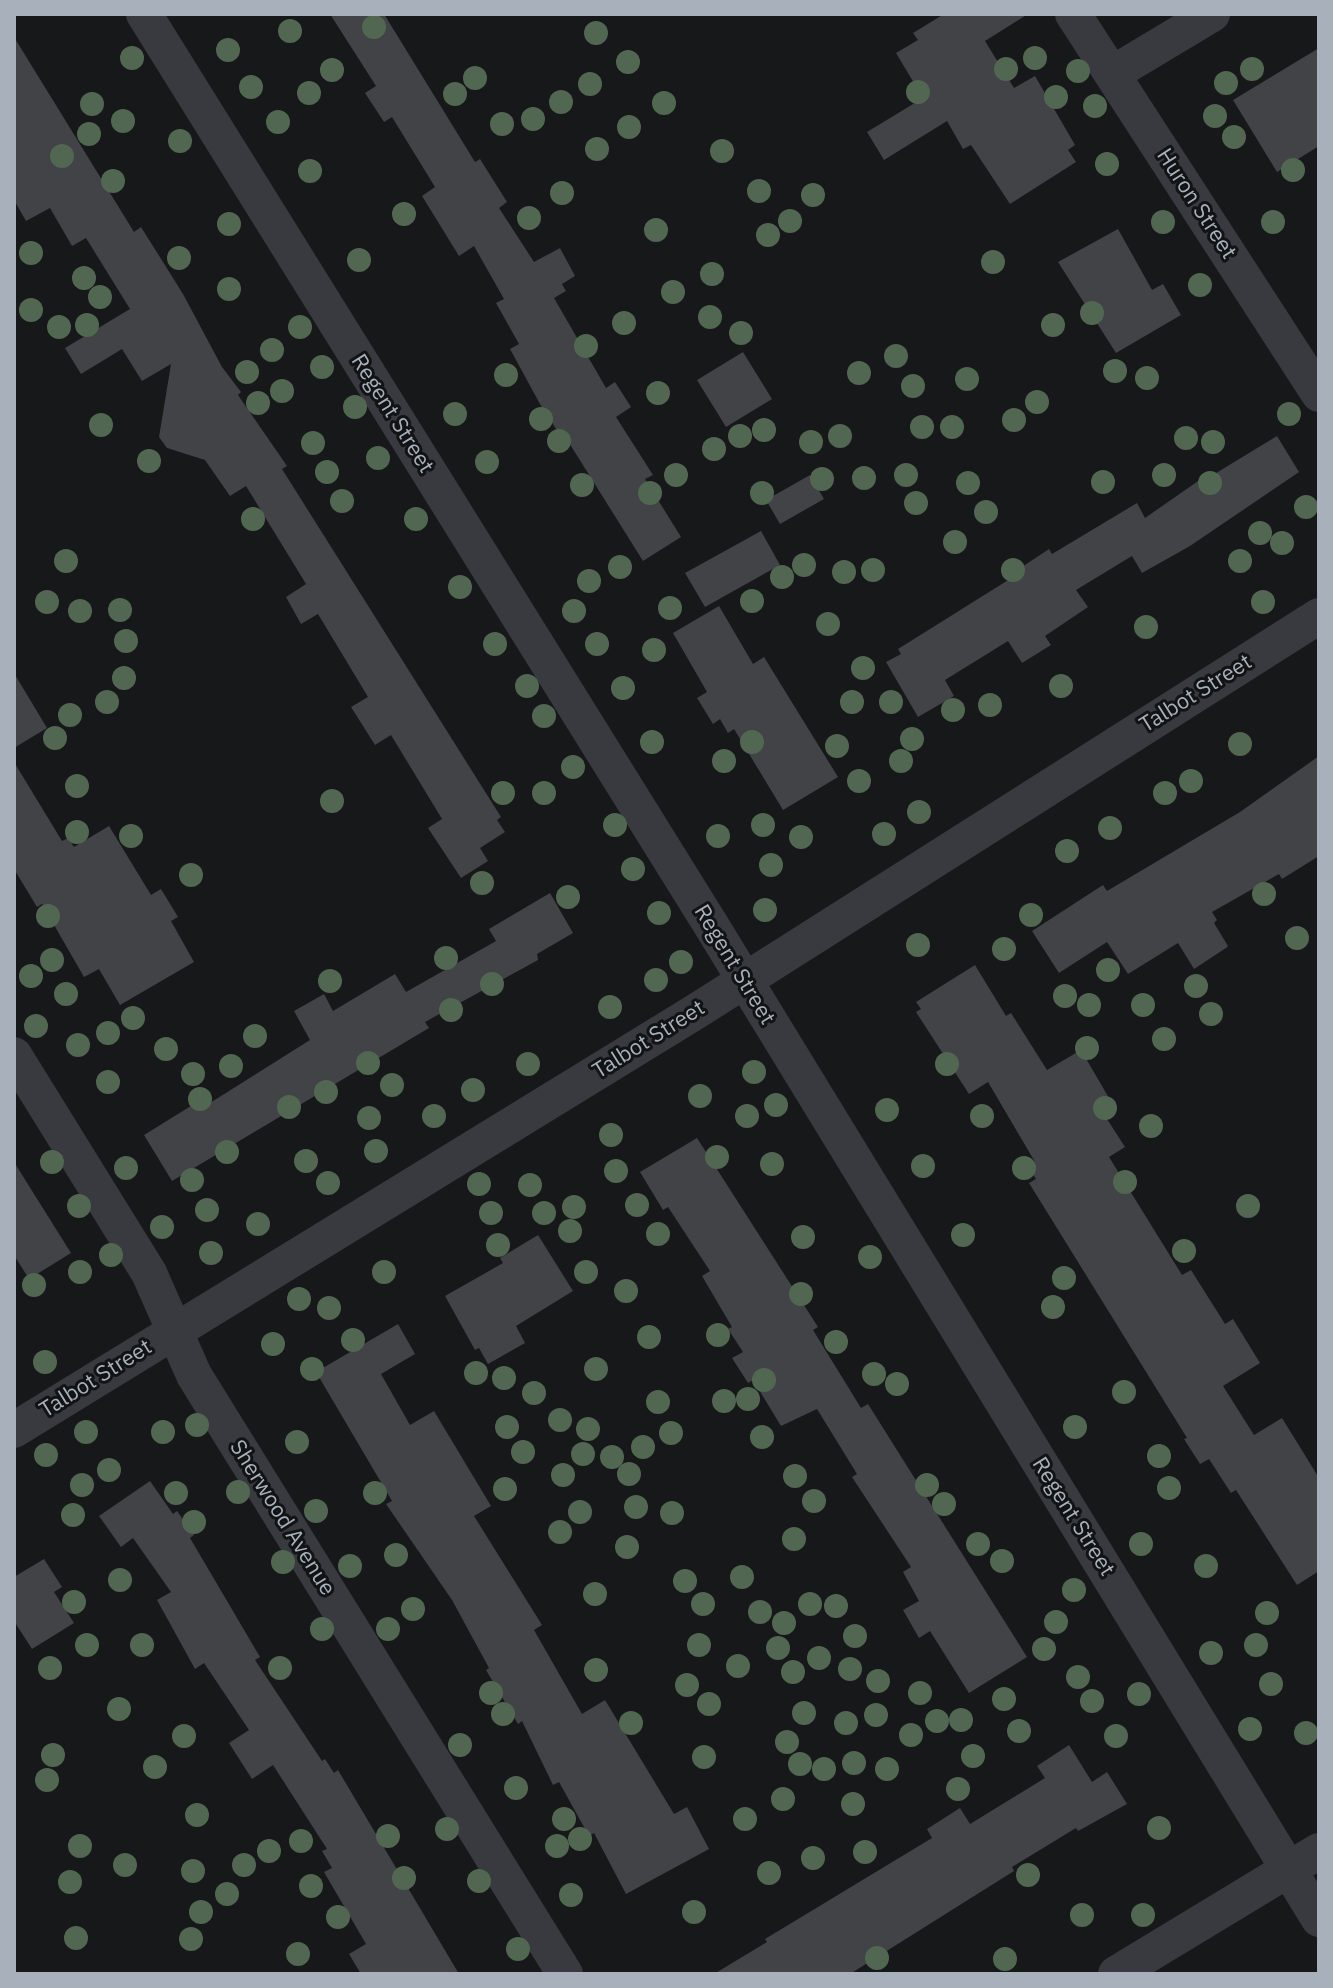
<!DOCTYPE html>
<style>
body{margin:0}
#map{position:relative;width:1333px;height:1988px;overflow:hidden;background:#17181a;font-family:"IBM Plex Sans",sans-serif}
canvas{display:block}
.frame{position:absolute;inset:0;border:16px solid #a8b1bb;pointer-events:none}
</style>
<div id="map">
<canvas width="1333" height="1988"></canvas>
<div class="frame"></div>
</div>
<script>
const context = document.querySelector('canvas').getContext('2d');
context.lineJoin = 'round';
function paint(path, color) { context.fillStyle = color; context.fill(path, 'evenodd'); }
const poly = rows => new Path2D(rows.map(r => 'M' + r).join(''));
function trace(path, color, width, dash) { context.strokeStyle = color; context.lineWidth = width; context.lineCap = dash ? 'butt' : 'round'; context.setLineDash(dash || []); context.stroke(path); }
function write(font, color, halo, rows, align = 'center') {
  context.font = font + ' "IBM Plex Sans",sans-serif'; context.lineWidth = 6; context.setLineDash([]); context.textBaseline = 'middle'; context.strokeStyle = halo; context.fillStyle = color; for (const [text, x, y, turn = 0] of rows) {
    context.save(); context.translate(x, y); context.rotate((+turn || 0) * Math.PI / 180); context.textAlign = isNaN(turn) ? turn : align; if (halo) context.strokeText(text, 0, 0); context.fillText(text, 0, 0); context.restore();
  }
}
paint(poly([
 [330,14,384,14,475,162,480,159,507,202,499,208,534,262,560,248,575,276,562,284,566,291,554,298,606,388,615,382,631,407,616,417,653,475,645,479,681,537,643,561,561,430,558,432,540,404,510,349,519,344,496,303,504,299,474,246,459,256,422,196,435,187,392,117,384,122,365,93,376,86],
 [944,14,1028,14,985,41,1014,88,1035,76,1075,145,1068,150,1076,162,1010,204,971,145,963,149,947,121,884,160,867,132,923,98,896,53,918,40,913,33],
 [14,37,134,232,141,227,183,294,222,367,241,392,238,395,287,466,282,469,501,817,497,820,505,832,480,848,488,861,461,878,428,828,442,819,391,735,375,745,351,707,368,697,318,614,301,624,286,597,306,584,246,486,230,496,205,460,167,448,159,437,171,364,142,381,122,349,81,374,65,348,130,309,86,238,72,246,50,208,26,221,14,200],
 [1319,48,1319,146,1277,172,1233,100],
 [1118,229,1152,290,1163,284,1181,315,1116,353,1058,262],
 [743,352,772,399,726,427,697,380],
 [1277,436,1299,472,1190,546,1142,573,1132,556,1076,590,1088,607,1045,636,1051,645,1022,663,1008,641,945,680,954,696,918,717,886,662,901,654,898,649,1021,572,1019,569,1049,549,1052,554,1137,503,1145,518,1201,479,1203,481],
 [810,475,824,499,780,524,766,500],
 [761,531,780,565,705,607,685,573],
 [719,606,753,664,764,657,838,777,783,810,734,729,728,733,720,719,713,724,697,698,707,692,673,633],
 [14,673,47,728,14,748],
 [1319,756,1319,856,1282,879,1279,874,1212,912,1217,920,1214,923,1228,946,1226,948,1194,969,1178,943,1128,974,1107,942,1059,973,1032,931,1103,885,1107,891,1240,812],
 [14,762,62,841,68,838,74,847,109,826,151,895,161,889,178,917,171,921,194,962,120,1005,99,969,84,977,42,904,37,907,14,869],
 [550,893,573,933,537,954,538,960,425,1022,429,1028,172,1181,144,1135,199,1101,202,1108,310,1040,294,1011,324,994,333,1011,395,974,406,992,496,941,489,929],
 [975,965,1006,1016,1011,1013,1047,1070,1081,1050,1109,1098,1098,1105,1125,1147,1109,1157,1182,1275,1191,1270,1225,1324,1233,1319,1260,1363,1223,1386,1254,1435,1282,1418,1319,1478,1319,1571,1297,1585,1236,1490,1231,1493,1209,1459,1200,1464,1184,1439,1187,1438,1029,1183,1036,1179,1028,1167,1035,1162,988,1082,969,1094,916,1012,921,1009,916,1002],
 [697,1138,818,1327,813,1330,861,1408,868,1404,1027,1657,969,1693,930,1631,919,1638,903,1610,919,1601,903,1572,911,1567,852,1477,857,1474,817,1409,781,1426,753,1380,748,1383,732,1358,743,1352,728,1329,732,1327,702,1276,710,1271,668,1207,663,1210,640,1172],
 [14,1162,71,1253,29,1279,14,1255],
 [538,1235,573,1291,516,1326,525,1343,488,1364,479,1348,475,1350,445,1296,503,1263,500,1258],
 [398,1324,415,1354,381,1374,410,1425,434,1411,491,1506,474,1516,542,1625,534,1630,582,1714,605,1700,674,1814,687,1807,709,1849,626,1894,594,1833,589,1836,559,1782,553,1785,522,1721,518,1724,486,1670,489,1668,452,1600,386,1504,392,1501,316,1372],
 [150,1481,173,1514,177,1511,194,1535,190,1538,260,1657,255,1660,322,1761,325,1759,334,1773,338,1770,459,1974,361,1974,349,1954,366,1944,324,1872,332,1868,322,1851,327,1849,273,1765,252,1779,229,1743,249,1730,204,1663,195,1669,157,1600,171,1592,133,1538,121,1547,99,1516],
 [44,1559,62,1587,54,1592,74,1623,32,1649,14,1621,14,1577],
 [1069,1745,1092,1782,1107,1772,1127,1804,1078,1831,1076,1828,1012,1867,1014,1871,850,1974,714,1974,767,1942,765,1939,932,1838,927,1829,960,1808,970,1824,1045,1778,1037,1766]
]), '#414347');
trace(poly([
 [144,14,711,925,1319,1919],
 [1073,14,1319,394],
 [1112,74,1212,14],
 [14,1055,149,1273,194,1375,565,1974],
 [14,1430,695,1012,1319,616],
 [1116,1974,1319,1851]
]), '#383a3f', 36);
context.fillStyle = '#526751';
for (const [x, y] of [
 [374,27],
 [290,31],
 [596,33],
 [228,50],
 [132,58],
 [1035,58],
 [628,62],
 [1006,69],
 [1252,69],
 [332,70],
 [1078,71],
 [475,78],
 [1226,83],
 [590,84],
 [251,87],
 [918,92],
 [309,93],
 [455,94],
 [1056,97],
 [561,102],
 [664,103],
 [92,104],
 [1095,106],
 [1215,116],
 [533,119],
 [123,121],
 [278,122],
 [502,124],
 [629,127],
 [89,134],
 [1234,137],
 [180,141],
 [597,149],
 [722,151],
 [62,156],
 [1107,164],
 [1293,170],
 [310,171],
 [113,181],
 [759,191],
 [562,193],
 [813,195],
 [404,214],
 [529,218],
 [790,221],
 [1163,222],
 [1273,222],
 [229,224],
 [656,230],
 [768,235],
 [31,253],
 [179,258],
 [359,260],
 [993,262],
 [712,274],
 [84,278],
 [1200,285],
 [229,289],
 [673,292],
 [100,297],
 [31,310],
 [1092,313],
 [710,317],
 [624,323],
 [87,325],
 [1053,325],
 [59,327],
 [300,327],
 [741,333],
 [586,346],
 [272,350],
 [896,356],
 [322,367],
 [1115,371],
 [247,372],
 [859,373],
 [506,375],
 [1147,378],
 [967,379],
 [913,386],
 [282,391],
 [658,393],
 [1037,402],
 [258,403],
 [355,407],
 [455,414],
 [1289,414],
 [541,419],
 [1014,420],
 [101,425],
 [922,427],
 [952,427],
 [764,430],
 [740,436],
 [840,436],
 [1186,438],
 [559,441],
 [811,442],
 [1213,442],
 [313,443],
 [714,449],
 [378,458],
 [149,461],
 [487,462],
 [327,472],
 [676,475],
 [906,475],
 [1164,475],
 [864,478],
 [822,479],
 [1103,482],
 [968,483],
 [1210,483],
 [582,485],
 [650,493],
 [762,493],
 [342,501],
 [916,503],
 [1306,507],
 [986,512],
 [253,519],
 [416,519],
 [1260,533],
 [955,542],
 [1282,543],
 [66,561],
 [1240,561],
 [804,565],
 [620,567],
 [873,570],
 [1013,570],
 [844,572],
 [782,577],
 [589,581],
 [460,587],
 [752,601],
 [47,602],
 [1263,602],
 [670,608],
 [120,610],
 [80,611],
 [574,611],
 [828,624],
 [1146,627],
 [126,641],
 [495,644],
 [597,644],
 [654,650],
 [863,668],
 [124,678],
 [527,686],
 [1061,686],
 [623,688],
 [107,702],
 [852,702],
 [891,702],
 [990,705],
 [953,710],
 [70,715],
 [544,716],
 [55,738],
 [912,739],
 [652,742],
 [752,742],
 [1240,744],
 [837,746],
 [724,761],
 [901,761],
 [573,767],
 [859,781],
 [1191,781],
 [77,786],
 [503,793],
 [544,793],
 [1165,793],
 [332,801],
 [919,812],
 [615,825],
 [763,825],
 [1110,828],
 [77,832],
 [884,834],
 [131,836],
 [718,836],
 [801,837],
 [1067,851],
 [771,865],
 [633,869],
 [191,875],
 [482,883],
 [1264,894],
 [568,897],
 [765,910],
 [659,913],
 [1031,915],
 [48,916],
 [1297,938],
 [918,945],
 [1004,949],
 [446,958],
 [52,960],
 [681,962],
 [1108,970],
 [31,976],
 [656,980],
 [330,981],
 [492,984],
 [1196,986],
 [66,994],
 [1065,996],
 [1089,1005],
 [1143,1005],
 [610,1007],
 [451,1010],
 [1211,1014],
 [133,1018],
 [36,1026],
 [108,1033],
 [255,1036],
 [1164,1039],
 [78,1045],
 [1087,1048],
 [166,1049],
 [368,1063],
 [528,1064],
 [947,1064],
 [231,1066],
 [754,1072],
 [193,1074],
 [108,1082],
 [392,1085],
 [473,1090],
 [326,1092],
 [700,1096],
 [200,1099],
 [776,1105],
 [289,1107],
 [1105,1108],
 [887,1110],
 [434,1116],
 [747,1116],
 [982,1116],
 [369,1118],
 [1151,1126],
 [611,1135],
 [376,1151],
 [227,1152],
 [717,1157],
 [306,1161],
 [52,1162],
 [772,1164],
 [923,1166],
 [126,1168],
 [1024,1168],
 [616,1171],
 [192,1180],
 [1125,1182],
 [328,1183],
 [479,1184],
 [530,1185],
 [637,1205],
 [79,1206],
 [1248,1206],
 [574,1207],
 [207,1210],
 [491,1213],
 [544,1213],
 [258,1224],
 [162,1227],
 [570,1231],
 [658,1234],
 [963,1235],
 [803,1237],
 [498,1245],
 [1184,1251],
 [211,1253],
 [111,1255],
 [870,1257],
 [80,1272],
 [384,1272],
 [586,1272],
 [1064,1278],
 [34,1285],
 [626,1291],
 [801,1294],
 [299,1299],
 [1053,1307],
 [329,1308],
 [718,1335],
 [649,1337],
 [353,1340],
 [836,1342],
 [273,1344],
 [45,1362],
 [312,1369],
 [596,1369],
 [476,1373],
 [874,1374],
 [504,1378],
 [764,1380],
 [897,1384],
 [1124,1392],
 [534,1393],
 [748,1399],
 [724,1401],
 [658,1402],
 [560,1420],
 [197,1425],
 [507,1427],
 [1075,1427],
 [588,1429],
 [86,1432],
 [163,1432],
 [671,1433],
 [762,1437],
 [297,1442],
 [643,1447],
 [523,1452],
 [583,1454],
 [46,1455],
 [1159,1456],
 [612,1457],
 [109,1470],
 [629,1474],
 [563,1475],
 [795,1476],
 [82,1485],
 [927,1485],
 [1169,1488],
 [505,1489],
 [238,1492],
 [176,1493],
 [375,1493],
 [814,1501],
 [944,1504],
 [636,1507],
 [316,1511],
 [580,1512],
 [672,1513],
 [73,1515],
 [194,1522],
 [560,1532],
 [794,1539],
 [978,1544],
 [1141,1544],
 [627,1547],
 [396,1555],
 [1002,1561],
 [283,1562],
 [350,1566],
 [1206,1566],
 [742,1577],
 [120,1580],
 [685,1581],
 [1074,1590],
 [595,1594],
 [74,1602],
 [703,1604],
 [810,1604],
 [836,1606],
 [413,1609],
 [760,1612],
 [1267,1613],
 [1056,1622],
 [784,1623],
 [322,1629],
 [388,1629],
 [855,1636],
 [87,1645],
 [142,1645],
 [699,1645],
 [1256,1645],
 [778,1648],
 [1044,1649],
 [1211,1653],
 [819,1658],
 [738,1666],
 [50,1668],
 [280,1668],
 [850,1669],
 [596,1670],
 [793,1672],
 [1078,1677],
 [878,1681],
 [1271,1684],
 [687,1685],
 [491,1693],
 [920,1693],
 [1139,1694],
 [1004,1699],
 [1092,1701],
 [709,1704],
 [119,1709],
 [804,1713],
 [503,1714],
 [876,1715],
 [961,1720],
 [937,1721],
 [631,1723],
 [846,1723],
 [1250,1729],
 [1019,1731],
 [1306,1733],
 [911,1735],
 [184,1736],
 [1116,1736],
 [787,1742],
 [460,1745],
 [53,1755],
 [973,1756],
 [704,1757],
 [854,1763],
 [800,1764],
 [155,1767],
 [824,1769],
 [887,1769],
 [47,1780],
 [516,1788],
 [958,1789],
 [783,1799],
 [853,1804],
 [197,1815],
 [564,1819],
 [745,1819],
 [1159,1828],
 [447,1829],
 [388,1836],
 [580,1839],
 [301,1841],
 [80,1846],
 [557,1846],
 [269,1851],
 [865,1852],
 [813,1858],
 [125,1865],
 [244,1865],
 [193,1871],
 [769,1873],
 [1028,1875],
 [404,1878],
 [479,1881],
 [70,1882],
 [311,1886],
 [227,1894],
 [571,1895],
 [201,1912],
 [694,1912],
 [1082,1915],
 [1143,1915],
 [338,1917],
 [76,1938],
 [191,1939],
 [518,1949],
 [298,1954],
 [877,1958],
 [1005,1959]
]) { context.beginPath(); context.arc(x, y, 12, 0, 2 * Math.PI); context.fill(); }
write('22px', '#a8b1bb', '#121315', [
 ["Huron Street",1196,204,57],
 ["Regent Street",392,414,58],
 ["Talbot Street",1196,694,-32],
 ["Regent Street",734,965,59],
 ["Talbot Street",649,1040,-32],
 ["Talbot Street",96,1379,-32],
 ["Regent Street",1073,1517,58],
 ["Sherwood Avenue",282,1518,58]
]);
</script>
